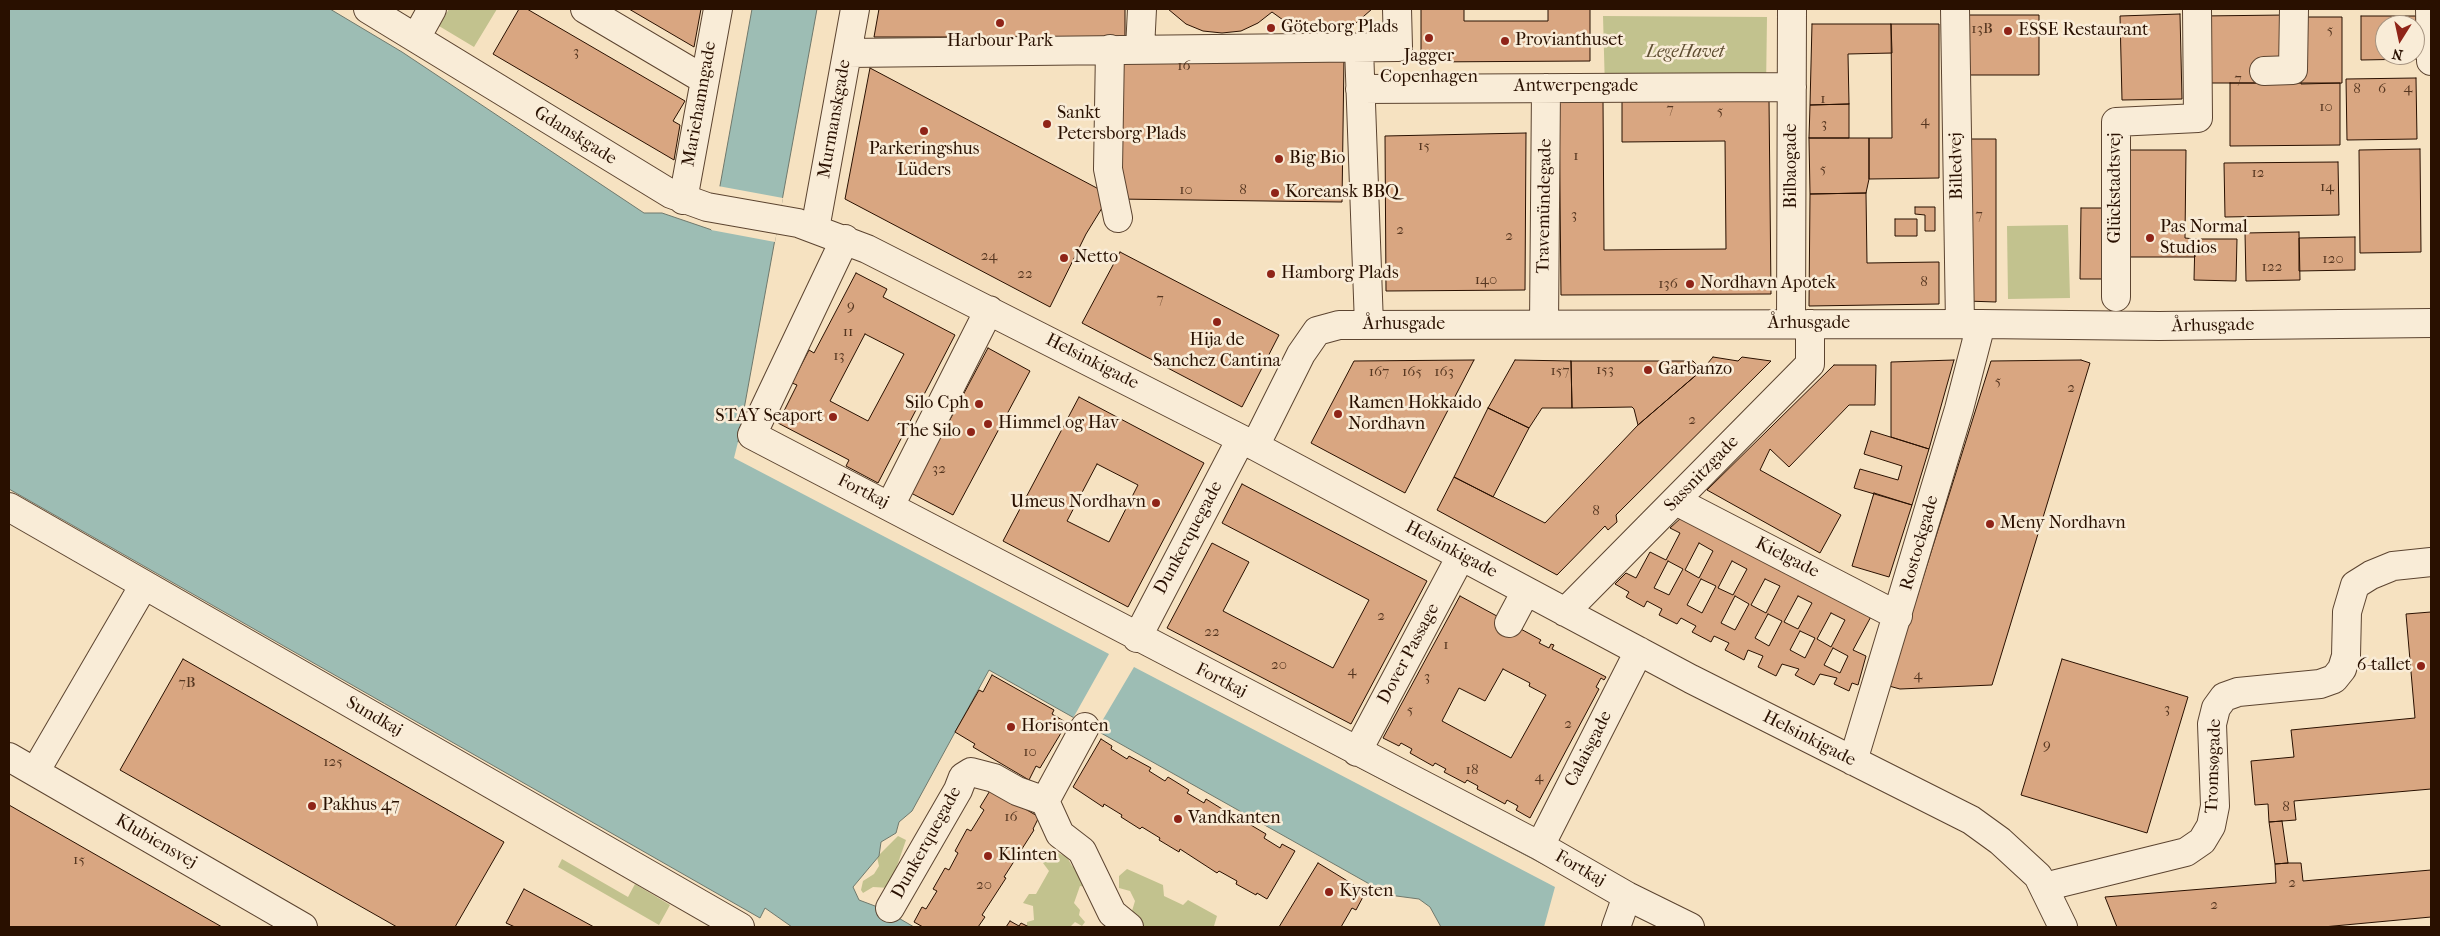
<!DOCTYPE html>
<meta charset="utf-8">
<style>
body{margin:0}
#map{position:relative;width:2440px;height:936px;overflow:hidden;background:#f6e2c1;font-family:"IM FELL French Canon",serif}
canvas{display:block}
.frame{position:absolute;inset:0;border:10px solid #291000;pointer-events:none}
.north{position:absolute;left:2375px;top:15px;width:50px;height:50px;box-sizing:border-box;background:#f9ecd7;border:1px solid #a69481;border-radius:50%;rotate:190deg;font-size:14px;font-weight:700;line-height:20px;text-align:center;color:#291000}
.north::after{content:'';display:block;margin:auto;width:18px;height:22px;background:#8f2418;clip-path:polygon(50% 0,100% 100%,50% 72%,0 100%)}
</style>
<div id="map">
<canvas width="2440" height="936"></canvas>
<div class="frame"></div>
<div class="north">N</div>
</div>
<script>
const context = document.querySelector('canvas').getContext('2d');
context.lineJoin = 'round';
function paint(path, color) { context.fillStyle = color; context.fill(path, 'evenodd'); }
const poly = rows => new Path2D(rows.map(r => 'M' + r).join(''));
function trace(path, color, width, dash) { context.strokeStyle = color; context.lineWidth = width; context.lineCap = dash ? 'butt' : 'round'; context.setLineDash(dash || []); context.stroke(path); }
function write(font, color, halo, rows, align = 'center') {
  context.font = font + ' "IM FELL French Canon",serif'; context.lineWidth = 5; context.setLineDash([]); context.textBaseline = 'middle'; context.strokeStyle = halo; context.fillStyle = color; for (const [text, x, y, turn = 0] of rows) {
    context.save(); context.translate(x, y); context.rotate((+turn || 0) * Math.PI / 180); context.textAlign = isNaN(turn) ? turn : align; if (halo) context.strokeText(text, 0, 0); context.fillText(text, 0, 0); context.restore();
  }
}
paint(poly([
 [449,9,497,9,474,47,439,26],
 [1603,16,1767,17,1766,90,1605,90],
 [2068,225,2070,298,2008,299,2007,226],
 [898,836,906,840,897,866,904,874,890,888,873,887,863,893,861,890,863,881,874,874,879,866,877,857],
 [1054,851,1067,857,1072,866,1081,872,1087,887,1080,886,1074,903,1080,910,1079,915,1085,922,1082,926,1075,922,1070,927,1027,927,1027,922,1034,920,1033,906,1023,903,1029,894,1036,894,1049,871,1043,863],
 [562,859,628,897,635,884,670,905,659,925,558,867],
 [1127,869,1163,885,1164,896,1183,905,1188,900,1217,916,1214,926,1216,927,1135,927,1132,911,1135,901,1130,891,1119,888,1119,876]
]), '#c2c28e');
const water = poly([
 [9,9,330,9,402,52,644,213,662,213,712,230,752,9,817,9,738,442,1570,879,1558,921,1585,927,1441,927,1430,907,1419,899,1389,895,989,670,912,811,899,822,896,833,881,842,879,856,853,887,859,900,883,909,914,927,792,927,765,908,760,918,9,489,9,9]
]);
paint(water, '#9dbdb4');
trace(water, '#6f786c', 1);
paint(poly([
 [718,186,783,198,775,242,711,230],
 [738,442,1572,880,1562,914,1573,911,1578,913,1585,918,1588,927,1544,927,1555,887,1134,667,1095,733,1072,720,1109,654,734,458]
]), '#f6e2c1');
const building = poly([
 [519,9,527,9,685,101,673,121,680,125,674,160,493,54,519,9],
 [629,9,701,9,694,47,629,9],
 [879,9,1125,9,1125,37,874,37,879,9],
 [1168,9,1372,9,1356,23,1335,30,1313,30,1290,25,1272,12,1258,23,1241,31,1222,33,1203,31,1186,24,1168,9],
 [1421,9,1464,9,1464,21,1548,21,1548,9,1590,9,1590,61,1421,62,1421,9],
 [2180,14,2182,99,2122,100,2120,16,2180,14],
 [1967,15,2039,15,2039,75,1966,75,1967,15],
 [2286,15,2286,61,2256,61,2256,83,2203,83,2202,16,2286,15],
 [2361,16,2416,16,2416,59,2361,60,2361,16],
 [2385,25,2415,25,2415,55,2385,55,2385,25],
 [2301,17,2342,17,2342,83,2301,84,2301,17],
 [1812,24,1891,24,1892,53,1848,54,1849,104,1810,105,1812,24],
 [1891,24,1939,24,1939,178,1869,179,1869,138,1892,138,1891,24],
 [1118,54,1344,57,1342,202,1117,199,1118,54],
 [870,68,1110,195,1086,234,1050,307,845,199,870,68],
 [2416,78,2417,139,2347,140,2346,79,2416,78],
 [2230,83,2340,83,2340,145,2230,146,2230,83],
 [1769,98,1771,294,1561,295,1559,100,1603,99,1604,250,1726,249,1725,141,1622,142,1622,99,1769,98],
 [1849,104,1849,138,1809,138,1810,105,1849,104],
 [1526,133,1525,290,1386,291,1385,136,1526,133],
 [1809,138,1869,138,1869,179,1866,193,1810,194,1809,138],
 [1965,139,1996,139,1996,302,1966,301,1965,139],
 [2420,149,2421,252,2360,253,2359,150,2420,149],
 [2122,150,2186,150,2185,238,2195,239,2195,257,2121,257,2122,150],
 [2338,162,2339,215,2225,217,2224,163,2338,162],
 [1866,193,1867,263,1939,262,1939,304,1809,306,1810,194,1866,193],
 [1915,207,1935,207,1935,231,1925,231,1925,215,1915,214,1915,207],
 [2081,208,2106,208,2106,279,2080,279,2081,208],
 [1895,219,1917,219,1917,236,1895,236,1895,219],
 [2299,232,2300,280,2246,281,2245,233,2299,232],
 [2355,237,2355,270,2299,271,2299,238,2355,237],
 [2195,239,2237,239,2236,281,2194,280,2195,239],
 [1120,252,1279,335,1242,407,1082,323,1120,252],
 [856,273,887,289,883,297,955,335,878,483,846,466,849,460,778,423,797,385,792,383,809,350,814,353,856,273],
 [865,334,904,354,868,421,830,401,865,334],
 [988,348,1030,371,953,515,911,493,988,348],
 [1713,357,1738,361,1742,357,1771,361,1616,515,1617,522,1608,530,1605,526,1557,575,1437,510,1454,477,1545,523,1638,425,1702,370,1713,357],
 [1474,360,1405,493,1311,443,1354,361,1474,360],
 [1515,360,1571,361,1572,408,1542,408,1529,428,1488,408,1515,360],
 [1954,360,1929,449,1891,437,1891,362,1954,360],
 [2081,360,2090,363,1992,685,1900,689,1889,686,1991,361,2081,360],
 [1571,361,1693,361,1702,370,1638,425,1634,409,1632,407,1572,408,1571,361],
 [1834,365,1876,365,1875,405,1849,405,1789,467,1770,449,1760,470,1841,515,1820,553,1707,490,1834,365],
 [1079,397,1204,463,1128,607,1003,541,1079,397],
 [1097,464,1138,485,1109,542,1067,521,1097,464],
 [1488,408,1529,428,1493,497,1454,477,1488,408],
 [1871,431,1929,449,1912,505,1854,488,1860,469,1898,480,1902,466,1864,454,1871,431],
 [1242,484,1427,581,1351,724,1167,628,1212,543,1249,562,1223,611,1333,668,1369,600,1222,523,1242,484],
 [1874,493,1912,505,1889,577,1852,566,1874,493],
 [1682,517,1841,593,1837,600,1852,608,1855,601,1874,611,1853,650,1866,656,1858,685,1852,683,1849,691,1834,684,1837,678,1820,674,1814,685,1795,675,1799,669,1782,664,1776,676,1758,667,1763,656,1748,650,1744,660,1725,650,1729,643,1714,636,1711,642,1692,632,1696,626,1681,618,1677,624,1659,615,1662,609,1647,601,1644,607,1626,597,1629,592,1615,584,1626,573,1636,578,1650,552,1666,560,1680,533,1670,528,1682,517],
 [1699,543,1713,551,1699,578,1685,570,1699,543],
 [1668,561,1683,569,1669,595,1654,588,1668,561],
 [1732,561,1747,569,1733,595,1718,588,1732,561],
 [1701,579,1716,586,1702,613,1687,605,1701,579],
 [1765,579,1780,586,1766,613,1751,605,1765,579],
 [1735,596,1749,604,1735,630,1721,623,1735,596],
 [1798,596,1812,603,1798,629,1784,622,1798,596],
 [1831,613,1845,620,1831,647,1817,639,1831,613],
 [1768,614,1782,621,1769,646,1755,638,1768,614],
 [1800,631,1815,638,1805,658,1790,650,1800,631],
 [1833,648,1848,656,1840,673,1824,665,1833,648],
 [1460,596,1541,640,1539,643,1549,648,1551,644,1554,645,1552,649,1606,677,1604,680,1601,678,1596,687,1599,689,1530,818,1516,810,1518,806,1507,800,1505,804,1477,789,1478,786,1467,780,1465,783,1444,772,1446,769,1435,763,1433,766,1410,753,1412,749,1401,743,1399,746,1383,738,1460,596],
 [1503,669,1530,683,1529,686,1546,695,1511,758,1442,721,1459,688,1485,701,1503,669],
 [2431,612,2431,789,2294,801,2296,820,2269,822,2268,804,2255,805,2251,761,2294,757,2291,730,2415,718,2406,614,2431,612],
 [183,659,504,842,455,927,397,927,120,770,183,659],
 [2062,659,2188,697,2147,833,2021,795,2062,659],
 [992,675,1054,710,1052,714,1067,723,1040,768,1036,766,1029,780,973,747,975,744,955,732,979,690,983,692,992,675],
 [1101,739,1112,746,1111,749,1127,759,1129,756,1151,768,1149,771,1165,781,1168,777,1189,790,1187,793,1204,803,1206,799,1227,812,1225,816,1242,825,1244,821,1266,834,1264,838,1280,848,1282,844,1295,851,1267,899,1257,893,1256,895,1236,884,1237,881,1219,871,1217,873,1180,849,1179,852,1159,840,1160,838,1142,827,1140,829,1121,817,1122,815,1104,804,1103,807,1073,787,1101,739],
 [991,789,1039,817,1033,829,1034,830,1004,877,1006,878,982,915,985,917,978,927,923,927,914,922,922,907,926,909,937,891,933,889,945,868,949,870,958,853,955,851,967,829,971,831,984,810,980,807,991,789],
 [9,805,222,927,9,927,9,805],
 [2282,821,2288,863,2275,864,2269,822,2282,821],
 [1318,863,1354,885,1352,888,1364,895,1356,910,1352,908,1341,927,1279,927,1318,863],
 [2288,863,2301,863,2303,881,2431,870,2431,917,2323,927,2117,927,2105,897,2276,883,2275,864,2288,863],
 [524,889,594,927,515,927,506,923,524,889],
 [1010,921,1019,926,1021,923,1029,927,1006,927,1010,921]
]);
paint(building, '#d9a681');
trace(building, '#291000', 1);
const minor = poly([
 [368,9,671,194,707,207,798,223,867,249,1255,446,1691,679,1971,820,2000,841,2038,876,2063,927],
 [585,9,705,80],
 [1955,9,1960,324],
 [2430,9,2431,61],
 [416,38,432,9],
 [1359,48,1369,325],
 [1110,49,1108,169,1118,218],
 [1140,49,1142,9],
 [847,53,1398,47,1397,9],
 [2264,71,2293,70,2294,9],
 [1360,89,1792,87],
 [683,200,718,9],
 [815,229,855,9],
 [845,239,752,435,1540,846,1627,896,1690,927],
 [2116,297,2116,122,2198,118,2197,9],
 [1544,324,1546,88],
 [1791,324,1792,9],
 [1255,446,1301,354,1317,331,1339,325,1981,324,2159,326,2431,323],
 [1676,501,1898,616],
 [890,506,989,310],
 [9,507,740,927],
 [1565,612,1810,364,1810,324],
 [1509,623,1526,591],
 [1137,638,1241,439],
 [1357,752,1461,556],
 [9,757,303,927],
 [1853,761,1959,409,1981,324],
 [35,772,144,585],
 [1045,801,1085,727],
 [1540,846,1639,651],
 [2044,887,2186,852,2202,841,2211,826,2215,806,2212,724,2216,708,2224,697,2238,692,2320,684,2334,679,2342,669,2346,656,2347,612,2355,585,2371,575,2393,566,2431,562],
 [890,908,958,790,963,777,971,772,994,778,1017,791,1045,801,1060,834,1082,851,1112,913,1129,927],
 [1616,927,1627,896]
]);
trace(minor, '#5c4430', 30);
trace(minor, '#f9ecd7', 28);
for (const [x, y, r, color] of [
 [1000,23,5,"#8f2418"],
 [1271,28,5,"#8f2418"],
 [2008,31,5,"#8f2418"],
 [1429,38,5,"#8f2418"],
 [1505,41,5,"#8f2418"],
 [1047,124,5,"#8f2418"],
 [924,131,5,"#8f2418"],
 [1279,159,5,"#8f2418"],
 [1275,193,5,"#8f2418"],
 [2150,238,5,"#8f2418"],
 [1064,258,5,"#8f2418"],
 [1271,274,5,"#8f2418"],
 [1690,284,5,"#8f2418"],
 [1217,322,5,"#8f2418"],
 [1648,370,5,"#8f2418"],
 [979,404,5,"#8f2418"],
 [1338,414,5,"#8f2418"],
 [833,417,5,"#8f2418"],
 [988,424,5,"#8f2418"],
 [971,432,5,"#8f2418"],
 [1156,503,5,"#8f2418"],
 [1990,524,5,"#8f2418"],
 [2421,666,5,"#8f2418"],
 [1011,727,5,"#8f2418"],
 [312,806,5,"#8f2418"],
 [1178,819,5,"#8f2418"],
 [988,856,5,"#8f2418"],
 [1329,892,5,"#8f2418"]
]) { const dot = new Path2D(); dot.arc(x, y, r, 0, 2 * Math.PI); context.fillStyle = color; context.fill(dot); trace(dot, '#f9ecd7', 2); }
write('15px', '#553620', null, [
 ["13B",1982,29],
 ["5",2330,30],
 ["3",576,52],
 ["16",1184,66],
 ["7",2238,79],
 ["4",2408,88],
 ["8",2357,89],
 ["6",2382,89],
 ["1",1823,99],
 ["10",2326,107],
 ["7",1670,109],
 ["5",1720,111],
 ["4",1925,121],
 ["3",1824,124],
 ["15",1424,146],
 ["1",1576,156],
 ["5",1823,169],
 ["12",2258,173],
 ["14",2327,187],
 ["10",1186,190],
 ["8",1243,190],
 ["3",1574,215],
 ["7",1979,215],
 ["2",1400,230],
 ["2",1509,236],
 ["24",989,256],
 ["120",2333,259],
 ["122",2272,267],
 ["22",1025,274],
 ["140",1486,280],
 ["8",1924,282],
 ["136",1668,284],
 ["7",1160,299],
 ["9",851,306],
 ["11",848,332],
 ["13",839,356],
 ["153",1605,370],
 ["157",1560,371],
 ["167",1379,372],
 ["165",1412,372],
 ["163",1444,372],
 ["5",1998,381],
 ["2",2071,388],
 ["2",1692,420],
 ["32",939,469],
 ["8",1596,511],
 ["2",1381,616],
 ["22",1212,632],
 ["1",1446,645],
 ["20",1279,665],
 ["4",1352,671],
 ["4",1918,675],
 ["3",1427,677],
 ["7B",187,683],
 ["3",2167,709],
 ["5",1410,710],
 ["2",1568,724],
 ["9",2047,745],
 ["10",1030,752],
 ["125",333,762],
 ["18",1472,770],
 ["4",1539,777],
 ["8",2286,807],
 ["16",1011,817],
 ["15",79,860],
 ["2",2292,883],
 ["20",984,885],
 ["2",2214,905]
]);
write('18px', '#291000', '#f9ecd7', [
 ["Göteborg Plads",1281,28],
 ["ESSE Restaurant",2018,31],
 ["Provianthuset",1515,41],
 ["Harbour Park",1000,42,"center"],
 ["Jagger",1429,57,"center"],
 ["Copenhagen",1429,78,"center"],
 ["Sankt",1057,114],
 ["Petersborg Plads",1057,135],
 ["Parkeringshus",924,150,"center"],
 ["Lüders",924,171,"center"],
 ["Big Bio",1289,159],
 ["Koreansk BBQ",1285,193],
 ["Pas Normal",2160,228],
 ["Studios",2160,249],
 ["Netto",1074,258],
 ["Hamborg Plads",1281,274],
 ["Nordhavn Apotek",1700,284],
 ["Hija de",1217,341,"center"],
 ["Sanchez Cantina",1217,362,"center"],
 ["Garbanzo",1658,370],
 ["Silo Cph",969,404,"right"],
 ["Ramen Hokkaido",1348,404],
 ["Nordhavn",1348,425],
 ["STAY Seaport",823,417,"right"],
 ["Himmel og Hav",998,424],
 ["The Silo",961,432,"right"],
 ["Umeus Nordhavn",1146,503,"right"],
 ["Meny Nordhavn",2000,524],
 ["6-tallet",2411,666,"right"],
 ["Horisonten",1021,727],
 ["Pakhus 47",322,806],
 ["Vandkanten",1188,819],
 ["Klinten",998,856],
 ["Kysten",1339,892]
], 'left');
write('italic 18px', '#5f4e32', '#f9ecd7', [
 ["LegeHavet",1685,53]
]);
write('18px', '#291000', '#f9ecd7', [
 ["Antwerpengade",1576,87],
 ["Mariehamngade",700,104,-80],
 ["Murmanskgade",835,119,-80],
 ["Gdanskgade",575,136,32],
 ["Bilbaogade",1792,166,-90],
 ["Billedvej",1957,166,-91],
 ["Glückstadtsvej",2116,188,-90],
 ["Travemündegade",1545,206,-89],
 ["Århusgade",1809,324],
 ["Århusgade",1404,325],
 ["Århusgade",2213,326,-1],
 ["Helsinkigade",1092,362,27],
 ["Sassnitzgade",1702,474,-46],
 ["Fortkaj",863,492,27],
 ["Dunkerquegade",1189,538,-62],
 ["Rostockgade",1920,543,-74],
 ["Helsinkigade",1451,550,28],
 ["Kielgade",1787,558,27],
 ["Dover Passage",1409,654,-62],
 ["Fortkaj",1221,681,27],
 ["Sundkaj",374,717,30],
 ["Helsinkigade",1809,739,27],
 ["Calaisgade",1589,749,-63],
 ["Tromsøgade",2214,766,-88],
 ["Klubiensvej",156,842,30],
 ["Dunkerquegade",927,843,-61],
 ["Fortkaj",1580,869,30]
]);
</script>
